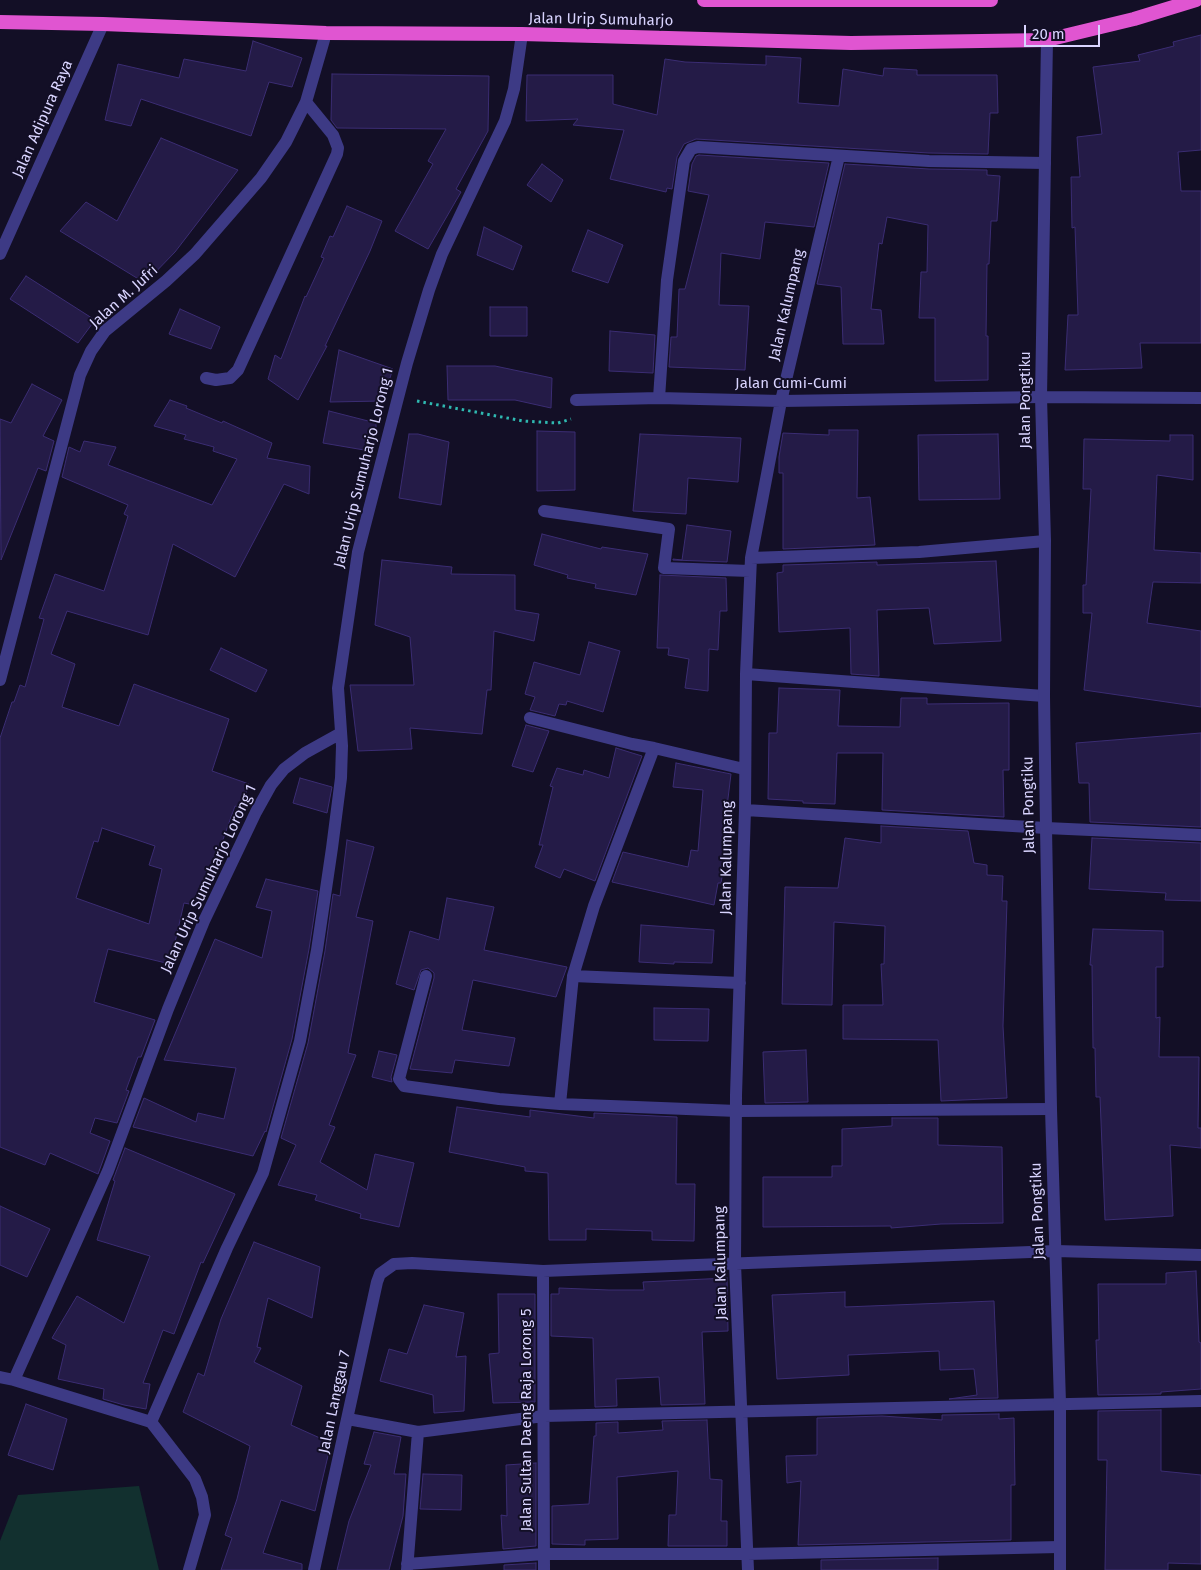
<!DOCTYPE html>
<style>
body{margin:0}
#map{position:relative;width:1201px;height:1570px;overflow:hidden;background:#130f26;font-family:"Fira Sans",sans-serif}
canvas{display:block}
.scale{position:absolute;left:1024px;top:25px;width:76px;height:22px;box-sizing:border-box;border:2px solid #d9d4ff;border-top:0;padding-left:6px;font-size:15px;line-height:18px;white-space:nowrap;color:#d9d4ff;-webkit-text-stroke:4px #130f26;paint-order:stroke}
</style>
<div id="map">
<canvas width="1201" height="1570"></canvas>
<div class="scale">20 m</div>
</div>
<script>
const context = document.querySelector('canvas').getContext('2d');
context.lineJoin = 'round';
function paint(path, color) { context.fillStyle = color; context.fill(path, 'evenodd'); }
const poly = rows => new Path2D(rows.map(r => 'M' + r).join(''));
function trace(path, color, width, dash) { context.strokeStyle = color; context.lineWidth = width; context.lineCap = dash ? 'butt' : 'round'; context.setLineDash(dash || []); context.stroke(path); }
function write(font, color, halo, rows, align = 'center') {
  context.font = font + ' "Fira Sans",sans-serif'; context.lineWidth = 4; context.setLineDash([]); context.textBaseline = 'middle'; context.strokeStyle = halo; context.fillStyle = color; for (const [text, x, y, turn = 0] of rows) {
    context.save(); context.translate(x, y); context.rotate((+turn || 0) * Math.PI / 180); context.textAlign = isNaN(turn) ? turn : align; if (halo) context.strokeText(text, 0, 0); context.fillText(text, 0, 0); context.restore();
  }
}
paint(poly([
 [139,1486,159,1570,0,1570,0,1541,18,1495]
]), '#12302f');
const building = poly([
 [1201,35,1201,150,1178,152,1181,191,1201,191,1201,343,1140,343,1142,368,1065,370,1068,315,1078,315,1075,227,1072,228,1071,177,1080,177,1077,137,1102,134,1093,67,1140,61,1138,55,1174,46,1173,42,1201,35],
 [253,41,302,58,292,87,269,82,251,136,141,99,131,126,105,120,118,64,179,78,184,59,246,71,253,41],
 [766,56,801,58,798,103,839,106,843,69,883,76,884,68,917,70,917,75,997,75,998,113,990,113,988,154,929,153,696,139,684,144,677,157,672,189,667,188,666,192,610,179,624,130,573,125,578,119,526,121,527,75,613,75,613,104,657,115,665,59,685,62,766,65,766,56],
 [332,74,489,76,488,131,456,189,461,192,428,249,395,231,433,164,428,161,446,129,337,128,331,120,332,74],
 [161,138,238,170,175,252,145,283,60,231,86,202,117,221,161,138],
 [699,155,829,163,814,227,765,222,760,259,721,253,719,305,749,306,745,370,669,367,671,337,677,337,679,289,685,289,709,195,688,191,692,164,696,156,699,155],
 [542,164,563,180,551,202,527,185,542,164],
 [845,164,929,169,987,170,987,175,1000,176,997,221,991,221,989,264,987,264,986,336,988,336,988,380,935,381,935,318,919,318,921,272,927,272,928,225,887,217,882,244,879,243,871,309,881,310,884,344,843,344,841,287,817,284,845,164],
 [347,206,382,221,370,251,325,346,327,346,298,400,268,379,275,355,281,359,305,296,306,297,324,258,321,257,330,236,333,237,347,206],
 [484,227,522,246,513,270,477,255,484,227],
 [588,230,623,245,608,283,572,271,588,230],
 [26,276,95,320,78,343,10,299,26,276],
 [490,307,527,307,527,336,490,336,490,307],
 [180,309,220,327,211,349,169,334,180,309],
 [610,331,655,335,653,373,609,371,610,331],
 [339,350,393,369,382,401,330,402,339,350],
 [447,366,495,366,552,378,551,408,515,400,448,400,447,366],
 [32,384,62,400,43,436,54,441,46,471,38,468,1,560,0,419,11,423,32,384],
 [170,400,187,406,186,408,222,423,223,421,272,443,267,458,310,466,309,494,284,484,235,577,173,544,148,635,67,611,51,654,75,664,62,707,119,726,134,684,229,719,212,771,249,784,241,808,235,806,211,873,207,872,195,905,184,903,170,964,108,949,94,1002,155,1020,141,1057,138,1057,126,1090,129,1091,117,1123,95,1118,90,1133,110,1141,98,1174,50,1153,45,1165,0,1147,0,738,12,702,14,702,20,685,25,687,44,619,39,618,55,574,104,591,128,516,124,514,128,505,62,477,69,447,80,452,84,441,116,447,108,465,212,505,237,459,213,451,214,447,184,439,186,435,154,426,170,400],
 [102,828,155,846,149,865,162,869,149,924,76,898,94,841,98,842,102,828],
 [329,411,376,423,376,432,370,451,323,443,329,411],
 [829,430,858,430,857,498,870,497,875,545,783,549,783,473,779,473,779,457,783,433,829,435,829,430],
 [537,431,575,432,575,490,537,491,537,431],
 [409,434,418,434,449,442,441,505,399,498,409,434],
 [640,434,741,438,738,482,688,478,686,514,633,511,640,434],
 [998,434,1000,499,919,500,918,435,998,434],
 [1170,435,1193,435,1193,480,1157,475,1154,550,1201,553,1201,583,1153,582,1147,623,1201,631,1201,707,1084,690,1092,613,1083,613,1083,585,1086,585,1091,489,1083,489,1084,439,1170,441,1170,435],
 [687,525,731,531,727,562,673,560,673,559,682,560,687,525],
 [542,534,601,549,602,547,648,554,636,595,595,588,596,584,567,578,568,575,534,565,542,534],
 [382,560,452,567,451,574,515,575,515,610,539,614,534,641,494,631,491,690,487,690,482,734,410,728,412,749,358,751,350,685,414,685,410,637,375,625,382,560],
 [996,561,1001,641,934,644,929,608,877,610,879,676,851,674,850,628,779,632,777,573,783,572,783,565,877,562,877,565,996,561],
 [660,575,726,578,727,611,720,611,718,650,709,649,708,691,685,688,689,659,668,655,669,648,657,648,660,575],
 [589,642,620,651,603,712,567,701,566,705,559,704,555,716,530,710,535,697,525,694,534,662,580,675,589,642],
 [221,648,267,670,256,692,210,670,221,648],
 [779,688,840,690,838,726,900,727,901,698,927,698,927,704,1009,703,1009,770,1003,770,1004,817,882,810,883,753,837,753,835,804,803,803,803,801,768,799,769,733,777,733,779,688],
 [526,725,549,731,533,772,512,766,526,725],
 [1201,733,1201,827,1090,822,1089,783,1079,783,1076,743,1201,733],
 [616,748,642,756,595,881,564,869,560,878,535,867,543,845,539,845,553,787,550,786,557,768,583,775,584,770,609,778,616,748],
 [676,763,731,774,725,823,732,823,730,848,727,848,721,883,718,883,714,905,612,882,623,852,688,867,691,850,698,851,703,790,673,787,676,763],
 [300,778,332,787,327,813,293,803,300,778],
 [881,826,968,831,974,863,987,865,987,875,1003,876,1002,901,1007,901,1003,1026,1007,1098,941,1101,938,1040,843,1039,843,1005,883,1005,881,964,884,964,885,926,834,922,832,1005,782,1004,785,887,838,888,845,838,881,843,881,826],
 [1092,838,1201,843,1201,901,1165,900,1166,893,1089,889,1092,838],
 [347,840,374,847,356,917,373,921,348,1053,356,1055,329,1125,335,1127,320,1162,367,1190,375,1154,414,1163,399,1227,360,1218,361,1214,315,1200,317,1195,278,1185,296,1145,281,1138,308,1043,325,951,333,894,340,896,347,840],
 [266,879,318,891,309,949,292,1039,266,1132,265,1131,253,1156,133,1127,144,1098,196,1122,198,1113,224,1119,236,1068,164,1060,215,939,262,958,272,911,256,907,266,879],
 [447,898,494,907,484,950,567,967,556,997,473,980,462,1030,515,1038,509,1066,455,1060,452,1073,410,1069,434,978,434,973,428,968,421,970,414,990,396,984,410,931,439,940,447,898],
 [641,925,714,930,712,963,674,962,674,964,639,962,641,925],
 [1093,929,1163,931,1163,967,1156,967,1156,1018,1160,1017,1159,1057,1199,1057,1198,1128,1201,1128,1201,1148,1170,1145,1173,1216,1105,1220,1100,1097,1096,1097,1095,1048,1093,1048,1092,965,1090,965,1093,929],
 [654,1008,709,1009,708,1041,654,1040,654,1008],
 [806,1050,808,1102,765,1103,763,1052,806,1050],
 [379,1051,397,1055,391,1077,392,1082,372,1077,379,1051],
 [457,1107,530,1117,530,1110,594,1118,594,1113,677,1117,676,1184,695,1184,694,1241,652,1240,652,1231,586,1229,586,1240,549,1240,548,1173,525,1171,525,1167,449,1152,457,1107],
 [892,1118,938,1118,938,1145,1002,1147,1003,1223,941,1224,891,1228,891,1226,763,1227,763,1177,832,1177,832,1166,842,1166,842,1129,892,1126,892,1118],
 [125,1148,235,1194,203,1263,201,1262,174,1334,163,1330,143,1383,150,1384,146,1409,124,1405,103,1399,104,1389,58,1379,66,1345,52,1338,77,1296,124,1323,150,1256,97,1240,115,1181,113,1180,125,1148],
 [0,1206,50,1229,27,1277,0,1265,0,1206],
 [254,1242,320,1267,312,1318,268,1298,257,1347,261,1348,254,1362,302,1386,291,1425,331,1443,315,1511,281,1500,263,1553,302,1564,302,1570,221,1570,232,1538,225,1535,237,1499,250,1446,183,1412,198,1373,204,1376,221,1319,254,1242],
 [1196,1271,1199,1342,1201,1343,1201,1389,1161,1392,1161,1394,1098,1395,1096,1340,1099,1340,1098,1284,1166,1284,1166,1273,1196,1271],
 [727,1278,728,1331,702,1332,705,1404,661,1405,659,1377,616,1379,617,1406,595,1407,593,1338,551,1336,551,1294,559,1294,559,1288,609,1290,644,1290,643,1282,727,1278],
 [845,1292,845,1307,994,1301,998,1398,949,1399,977,1395,974,1369,940,1370,939,1351,848,1355,849,1375,777,1379,772,1295,845,1292],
 [498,1294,535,1294,535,1402,493,1403,489,1354,499,1353,498,1294],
 [424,1305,464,1313,456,1357,466,1356,464,1411,434,1413,433,1395,380,1381,389,1349,407,1354,424,1305],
 [26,1404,67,1419,53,1470,8,1455,26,1404],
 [1161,1410,1161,1471,1201,1475,1201,1564,1168,1563,1168,1570,1105,1570,1107,1460,1098,1460,1098,1411,1161,1410],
 [999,1414,999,1419,1014,1418,1015,1485,1011,1485,1011,1540,798,1545,801,1481,787,1483,786,1456,817,1455,817,1418,882,1416,942,1420,942,1415,999,1414],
 [707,1420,710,1479,722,1480,721,1521,727,1521,727,1546,668,1546,669,1515,676,1515,678,1471,617,1477,618,1539,585,1540,585,1545,552,1544,552,1506,589,1504,594,1436,596,1436,596,1423,618,1422,618,1433,663,1430,662,1421,707,1420],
 [374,1432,401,1437,394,1474,406,1474,403,1516,389,1570,337,1570,349,1521,371,1465,364,1464,374,1432],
 [536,1463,536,1546,503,1549,501,1515,507,1516,506,1465,536,1463],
 [423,1474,462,1475,461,1510,420,1509,423,1474],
 [938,1558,938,1570,821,1570,821,1560,938,1558],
 [536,1563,536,1570,504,1570,504,1565,536,1563]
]);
paint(building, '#241b47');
trace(building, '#3b2d73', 1);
trace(poly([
 [417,401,523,421,558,423,571,419]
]), '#2fb8b0', 3, [2.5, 4]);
trace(poly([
 [0,254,103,24],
 [206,378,216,380,230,378,238,370,337,154,338,148,333,135,306,102],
 [659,398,667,280,684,161,691,149,698,147,929,161,1045,163],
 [576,400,659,398,781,401,1041,397],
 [544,511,669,529,664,568,750,571],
 [751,558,919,552,1045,541],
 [746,674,1044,696],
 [0,680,80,375,91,351,105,331,166,281,195,254,261,178,286,142,306,102,326,33],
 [530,718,632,744,654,748,744,769],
 [745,810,1046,828,1201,835],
 [426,976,399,1079,404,1086,499,1099,560,1104,737,1111,1051,1109],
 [573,976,740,983],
 [560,1104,573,976,594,906,654,748],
 [543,1271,544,1570],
 [0,1377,14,1380,151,1422,195,1479,202,1497,205,1515,189,1570],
 [14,1380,108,1171,168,1009,204,921,256,812,271,785,284,769,305,753,341,733],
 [348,1419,418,1432,544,1416,1201,1401],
 [151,1422,227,1248,263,1173,300,1041,317,950,332,848,341,778,342,746,338,688,358,552,407,363,429,290,442,254,505,121,514,89,522,34],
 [407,1564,544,1554,747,1554,1059,1547],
 [314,1570,377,1282,380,1274,394,1264,412,1263,543,1271,1056,1251,1201,1255],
 [407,1570,418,1432],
 [748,1570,735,1264,736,1095,745,810,746,674,751,558,781,401,839,156]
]), '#3d3a85', 12);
trace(poly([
 [1047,40,1041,397,1045,541,1044,696,1046,828,1051,1109,1060,1403,1060,1570],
 [1041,397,1201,398]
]), '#3d3a85', 12);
trace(poly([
 [704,0,991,0],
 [0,22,103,24,326,33,522,34,851,43,1047,40,1134,19,1196,0]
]), '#e055d1', 14);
write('15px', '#d9d4ff', '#130f26', [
 ["Jalan Urip Sumuharjo",601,20,1],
 ["Jalan Adipura Raya",43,119,-66],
 ["Jalan M. Jufri",124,297,-42],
 ["Jalan Kalumpang",787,305,-77],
 ["Jalan Cumi-Cumi",791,384],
 ["Jalan Pongtiku",1026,400,-90],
 ["Jalan Urip Sumuharjo Lorong 1",364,468,-76],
 ["Jalan Pongtiku",1029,805,-91],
 ["Jalan Kalumpang",727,858,-89],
 ["Jalan Urip Sumuharjo Lorong 1",209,879,-65],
 ["Jalan Pongtiku",1038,1211,-92],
 ["Jalan Kalumpang",721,1263,-91],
 ["Jalan Langgau 7",335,1402,-78],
 ["Jalan Sultan Daeng Raja Lorong 5",527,1420,-90]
]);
</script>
